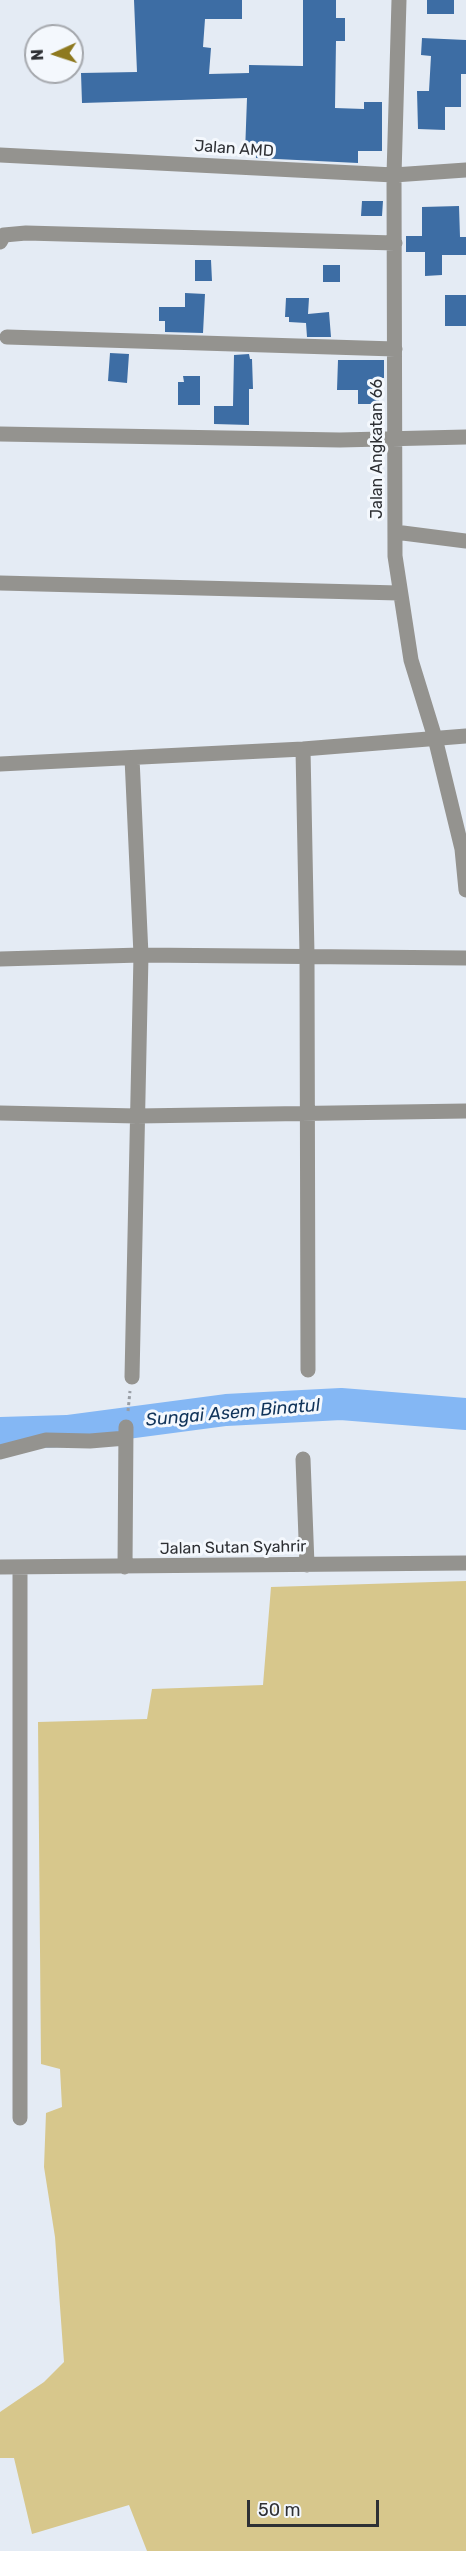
<!DOCTYPE html>
<style>
body{margin:0}
#map{position:relative;width:466px;height:2551px;overflow:hidden;background:#e4ebf4;font-family:Rubik,sans-serif}
canvas{display:block}
.north{position:absolute;left:24px;top:24px;width:60px;height:60px;box-sizing:border-box;background:#f4f8fd;border:2px solid #a5a8ad;border-radius:50%;rotate:267deg;font-size:16px;font-weight:700;line-height:24px;text-align:center;color:#2e3034}
.north::after{content:'';display:block;margin:auto;width:21px;height:27px;background:#8e791f;clip-path:polygon(50% 0,100% 100%,50% 72%,0 100%)}
.scale{position:absolute;left:247px;top:2500px;width:132px;height:27px;box-sizing:border-box;border:3px solid #2e3034;border-top:0;padding-left:8px;font-size:18px;line-height:21px;white-space:nowrap;color:#2e3034;-webkit-text-stroke:4px #f4f8fd;paint-order:stroke}
</style>
<div id="map">
<canvas width="466" height="2551"></canvas>
<div class="north">N</div>
<div class="scale">50 m</div>
</div>
<script>
const context = document.querySelector('canvas').getContext('2d');
context.lineJoin = 'round';
function paint(path, color) { context.fillStyle = color; context.fill(path, 'evenodd'); }
const poly = rows => new Path2D(rows.map(r => 'M' + r).join(''));
function trace(path, color, width, dash) { context.strokeStyle = color; context.lineWidth = width; context.lineCap = dash ? 'butt' : 'round'; context.setLineDash(dash || []); context.stroke(path); }
function write(font, color, halo, rows, align = 'center') {
  context.font = font + ' Rubik,sans-serif'; context.lineWidth = 6; context.setLineDash([]); context.textBaseline = 'middle'; context.strokeStyle = halo; context.fillStyle = color; for (const [text, x, y, turn = 0] of rows) {
    context.save(); context.translate(x, y); context.rotate((+turn || 0) * Math.PI / 180); context.textAlign = isNaN(turn) ? turn : align; if (halo) context.strokeText(text, 0, 0); context.fillText(text, 0, 0); context.restore();
  }
}
paint(poly([
 [466,1581,466,2551,147,2551,129,2505,32,2534,14,2458,0,2458,0,2412,44,2382,64,2362,55,2237,44,2167,46,2113,62,2107,60,2069,41,2064,38,1722,147,1719,152,1689,263,1685,271,1587]
]), '#d7c78c');
trace(poly([
 [0,1433,67,1431,226,1410,341,1404,466,1414]
]), '#84b7f4', 32);
paint(poly([
 [134,0,242,0,242,19,205,19,203,47,211,48,209,74,249,73,249,65,303,66,303,0,336,0,336,18,345,18,345,41,336,41,335,108,364,109,364,102,382,102,382,151,358,151,358,163,256,158,256,153,245,153,247,98,82,103,81,73,137,72],
 [427,0,454,0,454,14,427,14],
 [422,38,466,40,466,74,461,74,461,107,445,107,445,130,418,129,417,91,429,91,431,56,421,55],
 [362,201,383,201,382,216,361,216],
 [459,206,460,237,466,237,466,255,442,255,442,275,425,276,425,252,406,252,406,236,422,236,422,207],
 [195,260,211,260,212,281,195,281],
 [323,265,340,265,340,282,323,282],
 [185,293,205,294,203,333,165,332,165,321,159,321,159,307,185,307],
 [445,295,466,295,466,326,445,326],
 [286,298,309,298,308,314,329,312,331,337,307,337,306,323,289,322,289,317,285,317],
 [110,353,129,354,127,383,108,381],
 [249,354,250,359,252,359,253,389,249,389,249,425,214,424,214,406,233,406,234,355],
 [338,360,384,360,384,378,379,378,379,404,358,404,358,390,337,390],
 [183,376,200,376,200,405,178,405,178,382,184,382]
]), '#3d6da4');
trace(poly([
 [128,1411,130,1391]
]), '#999ea5', 3, [3, 3]);
trace(poly([
 [399,0,394,175,395,556,411,660,435,738,462,849,466,890],
 [0,155,394,175,466,170],
 [0,242,4,235,26,233,395,243],
 [7,337,395,349],
 [0,434,340,440,466,437],
 [395,532,466,541],
 [0,583,399,593],
 [303,749,307,955,308,1370],
 [0,764,303,749,466,736],
 [0,959,141,955,466,958],
 [0,1113,137,1116,466,1111],
 [132,1377,141,955,132,758],
 [0,1452,46,1440,90,1441,126,1438],
 [303,1459,307,1565],
 [0,1567,466,1563],
 [20,1567,20,2118],
 [125,1567,126,1427]
]), '#94938f', 15);
write('16px', '#2e3034', '#f4f8fd', [
 ["Jalan AMD",234,149,4],
 ["Jalan Angkatan 66",377,449,-90],
 ["Jalan Sutan Syahrir",233,1548,-1]
]);
write('italic 18px', '#11345a', '#f4f8fd', [
 ["Sungai Asem Binatul",233,1413,-5]
]);
</script>
